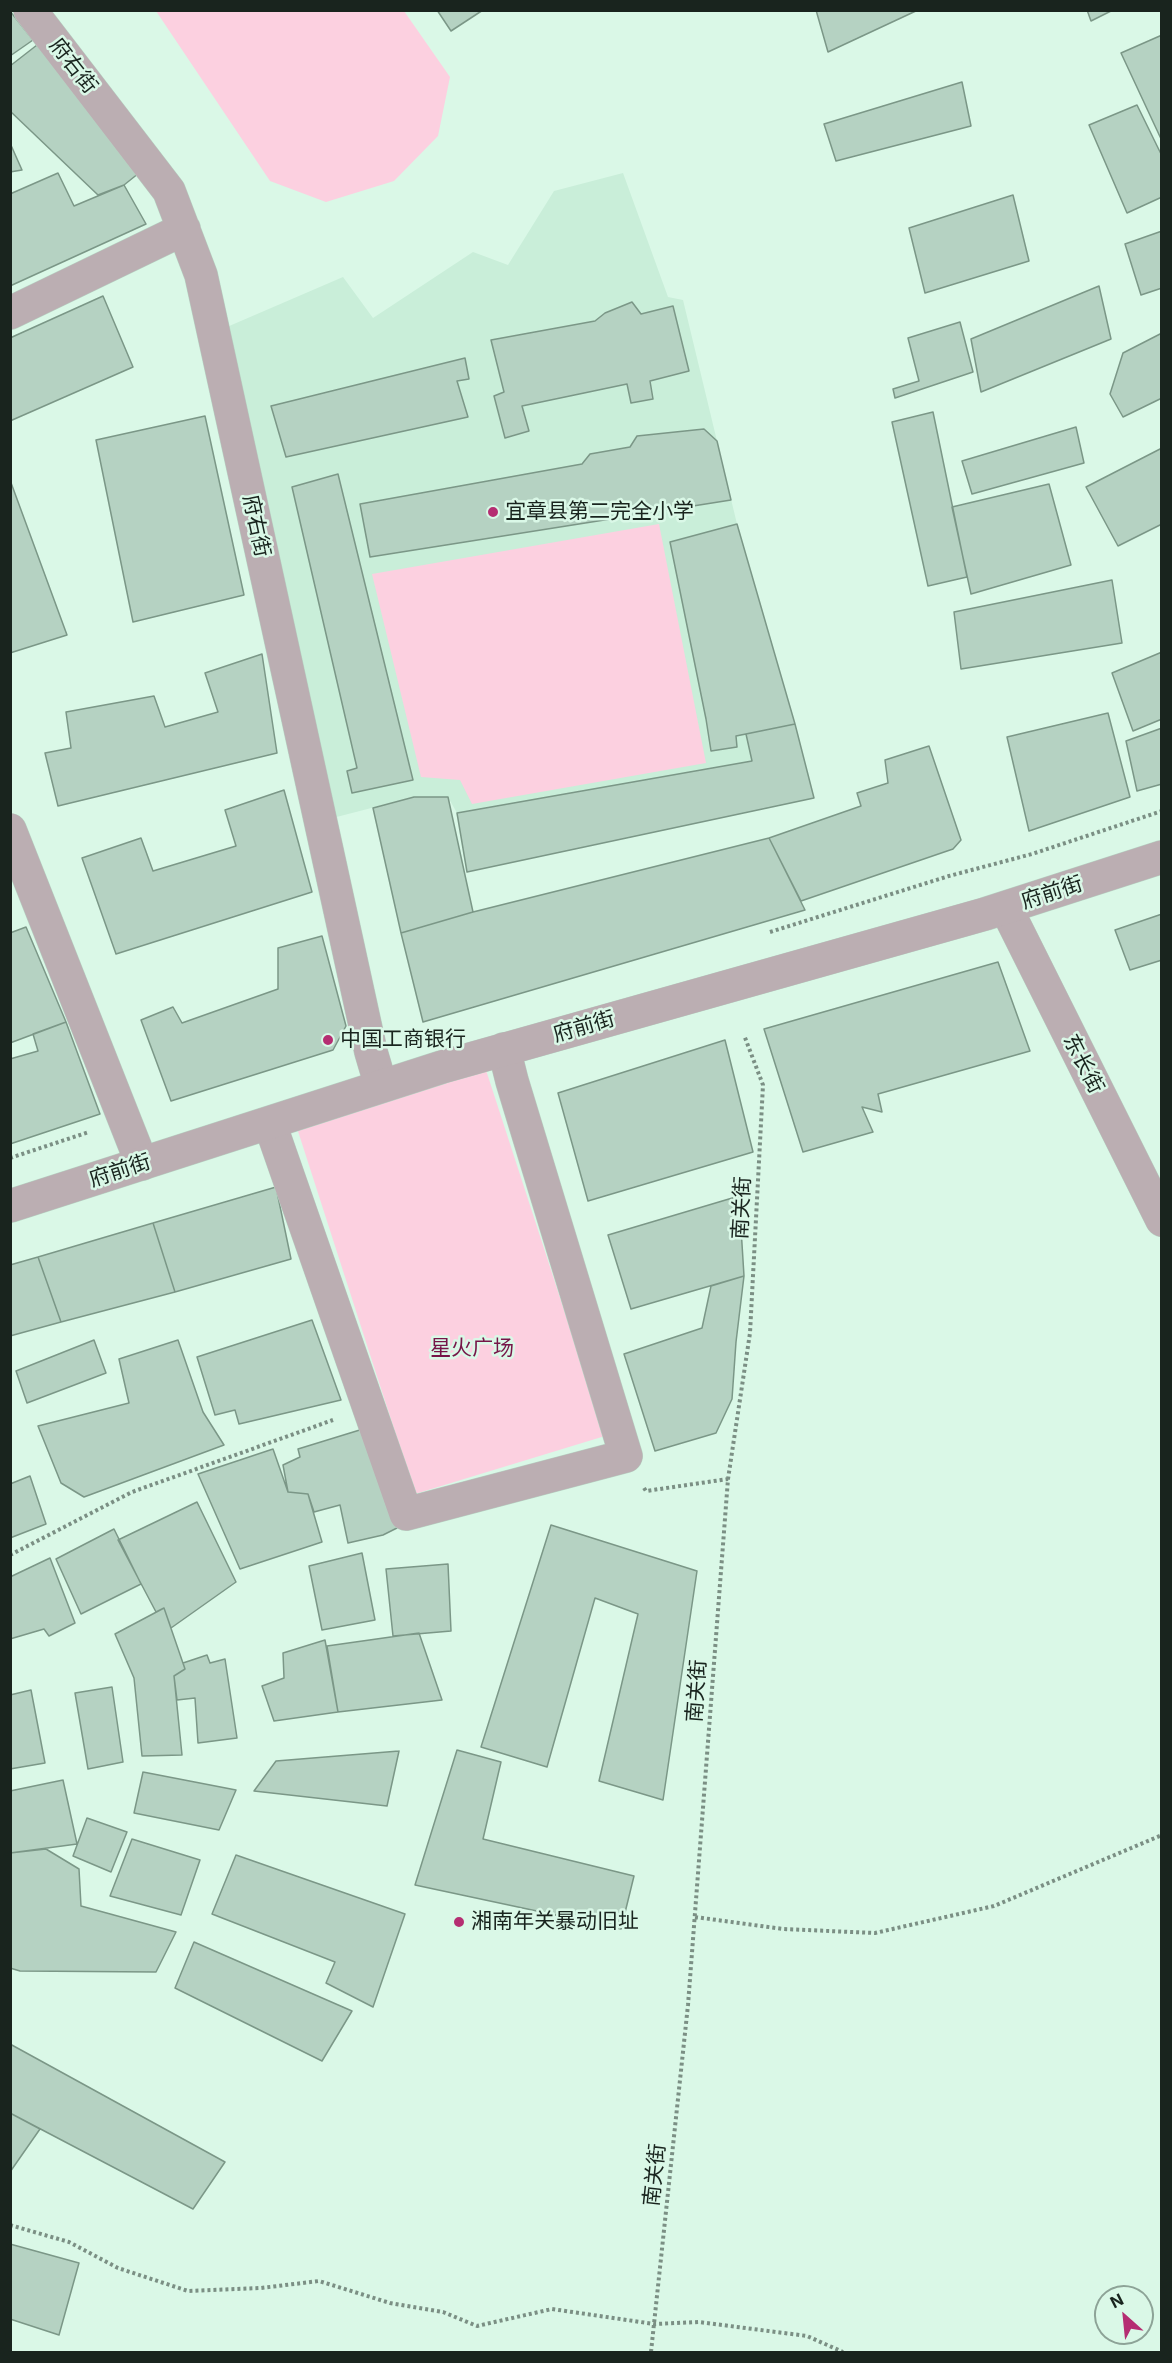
<!DOCTYPE html>
<meta charset="utf-8">
<style>
body{margin:0}
#map{position:relative;width:1172px;height:2363px;overflow:hidden;background:#daf8e7;font-family:Inter,sans-serif}
canvas{display:block}
.frame{position:absolute;inset:0;border:12px solid #19241e;pointer-events:none}
.north{position:absolute;left:1094px;top:2285px;width:60px;height:60px;box-sizing:border-box;background:#daf8e7;border:2px solid #8da397;border-radius:50%;rotate:333deg;font-size:16px;font-weight:700;line-height:24px;text-align:center;color:#19241e}
.north::after{content:'';display:block;margin:auto;width:21px;height:27px;background:#b52e72;clip-path:polygon(50% 0,100% 100%,50% 72%,0 100%)}
</style>
<div id="map">
<canvas width="1172" height="2363"></canvas>
<div class="frame"></div>
<div class="north">N</div>
</div>
<script>
const context = document.querySelector('canvas').getContext('2d');
context.lineJoin = 'round';
function paint(path, color) { context.fillStyle = color; context.fill(path, 'evenodd'); }
const poly = rows => new Path2D(rows.map(r => 'M' + r).join(''));
function trace(path, color, width, dash) { context.strokeStyle = color; context.lineWidth = width; context.lineCap = dash ? 'butt' : 'round'; context.setLineDash(dash || []); context.stroke(path); }
function write(font, color, halo, rows, align = 'center') {
  context.font = font + ' Inter,"Noto Sans SC",sans-serif'; context.lineWidth = 5; context.setLineDash([]); context.textBaseline = 'middle'; context.strokeStyle = halo; context.fillStyle = color; for (const [text, x, y, turn = 0] of rows) {
    context.save(); context.translate(x, y); context.rotate((+turn || 0) * Math.PI / 180); context.textAlign = isNaN(turn) ? turn : align; if (halo) context.strokeText(text, 0, 0); context.fillText(text, 0, 0); context.restore();
  }
}
paint(poly([
 [623,173,668,297,683,300,737,524,814,798,467,872,457,813,448,797,414,797,321,821,213,333,343,277,373,318,473,252,508,265,554,191]
]), '#c9eed9');
paint(poly([
 [156,11,404,11,450,77,438,136,394,181,326,202,270,181],
 [659,524,706,763,472,804,460,780,421,777,372,574],
 [485,1067,605,1436,415,1494,296,1125]
]), '#fcd0e0');
const building = poly([
 [437,10,483,10,451,31,437,10],
 [816,10,918,10,828,52,816,10],
 [1087,10,1113,10,1091,21,1087,10],
 [10,11,33,40,10,56,10,11],
 [1162,35,1162,141,1121,53,1162,35],
 [37,45,139,173,124,185,98,195,10,111,10,66,37,45],
 [962,82,971,126,836,161,824,124,962,82],
 [1137,105,1162,156,1162,197,1127,213,1089,125,1137,105],
 [10,143,22,170,10,172,10,143],
 [58,173,74,206,124,185,146,224,10,286,10,194,58,173],
 [1013,195,1029,261,925,293,909,228,1013,195],
 [1162,231,1162,288,1141,295,1125,244,1162,231],
 [1099,286,1111,339,981,392,971,339,1099,286],
 [103,296,133,367,10,421,10,338,103,296],
 [632,302,641,314,673,306,689,371,650,381,653,399,631,403,627,384,522,406,529,431,505,438,494,396,504,392,491,340,595,321,605,313,632,302],
 [960,322,973,372,895,398,893,389,919,381,908,338,960,322],
 [1162,333,1162,398,1123,417,1110,394,1123,353,1162,333],
 [465,358,469,379,457,381,468,417,286,457,271,406,465,358],
 [933,412,967,577,928,586,892,422,933,412],
 [205,416,244,595,133,622,96,440,205,416],
 [1076,427,1084,463,972,494,962,461,1076,427],
 [704,429,717,441,731,500,370,557,360,504,582,464,590,454,630,447,637,436,704,429],
 [1162,448,1162,524,1118,546,1086,487,1162,448],
 [338,474,413,780,352,793,347,771,357,768,292,487,338,474],
 [10,480,67,635,10,653,10,480],
 [1049,484,1071,565,971,594,952,507,1049,484],
 [737,524,795,724,736,736,737,747,711,751,706,719,670,542,737,524],
 [1112,580,1122,643,961,669,954,612,1112,580],
 [1162,652,1162,719,1133,731,1112,673,1162,652],
 [262,654,277,753,58,806,45,753,71,748,66,712,154,696,165,727,218,712,205,673,262,654],
 [1108,713,1130,797,1029,831,1007,737,1108,713],
 [795,724,814,798,467,872,457,813,752,761,746,734,795,724],
 [1162,728,1162,784,1137,791,1126,741,1162,728],
 [929,746,961,840,953,849,801,901,769,838,861,806,857,793,888,783,885,760,929,746],
 [284,790,312,892,116,954,82,858,141,838,153,871,236,846,225,810,284,790],
 [414,797,448,797,473,912,401,933,373,808,414,797],
 [769,838,805,910,423,1022,401,933,473,912,769,838],
 [1162,914,1162,960,1130,970,1115,930,1162,914],
 [26,927,66,1022,10,1043,10,933,26,927],
 [322,936,346,1026,333,1050,171,1101,141,1020,173,1007,182,1023,278,989,278,948,322,936],
 [998,962,1030,1051,878,1094,882,1112,862,1107,873,1132,803,1152,764,1029,998,962],
 [66,1022,100,1114,10,1144,10,1059,38,1051,33,1034,66,1022],
 [725,1040,753,1152,588,1201,558,1093,725,1040],
 [276,1187,291,1259,175,1292,153,1223,276,1187],
 [739,1196,744,1276,631,1309,608,1235,739,1196],
 [153,1223,175,1292,61,1322,38,1257,153,1223],
 [38,1257,61,1322,10,1336,10,1265,38,1257],
 [744,1276,736,1342,732,1399,716,1433,655,1451,624,1354,702,1328,711,1286,744,1276],
 [312,1320,341,1400,239,1424,235,1410,215,1415,197,1357,312,1320],
 [94,1340,106,1373,27,1403,16,1371,94,1340],
 [178,1340,203,1412,224,1445,84,1497,61,1483,38,1426,129,1403,119,1359,178,1340],
 [363,1429,397,1528,383,1535,348,1543,340,1505,314,1512,308,1494,288,1492,283,1465,300,1457,298,1449,363,1429],
 [273,1449,288,1492,308,1494,322,1542,240,1569,198,1474,273,1449],
 [30,1476,46,1524,10,1538,10,1484,30,1476],
 [197,1502,236,1582,171,1628,164,1608,156,1612,118,1540,197,1502],
 [551,1525,697,1571,663,1800,599,1781,638,1614,595,1598,547,1767,481,1747,551,1525],
 [114,1529,141,1584,81,1614,56,1559,114,1529],
 [362,1553,375,1620,322,1630,309,1566,362,1553],
 [50,1558,75,1623,49,1636,44,1629,10,1639,10,1577,50,1558],
 [448,1564,451,1631,393,1636,386,1569,448,1564],
 [164,1608,185,1669,174,1676,182,1755,142,1756,134,1678,115,1634,164,1608],
 [419,1633,442,1700,338,1712,327,1646,419,1633],
 [325,1640,338,1712,274,1721,262,1686,284,1678,283,1653,325,1640],
 [207,1655,210,1663,225,1659,237,1738,198,1743,195,1698,177,1700,174,1676,185,1669,183,1663,207,1655],
 [112,1687,123,1762,88,1769,75,1693,112,1687],
 [31,1690,45,1763,10,1769,10,1695,31,1690],
 [457,1750,501,1762,483,1839,634,1876,621,1929,415,1885,457,1750],
 [399,1751,387,1806,254,1791,276,1761,399,1751],
 [143,1772,236,1790,219,1830,134,1813,143,1772],
 [63,1780,77,1844,10,1853,10,1791,63,1780],
 [87,1818,127,1832,111,1872,73,1856,87,1818],
 [132,1839,200,1860,181,1915,110,1896,132,1839],
 [46,1849,79,1869,81,1906,176,1932,156,1972,20,1971,10,1968,10,1853,46,1849],
 [236,1855,405,1914,373,2007,326,1983,335,1962,212,1914,236,1855],
 [194,1942,352,2011,322,2061,175,1988,194,1942],
 [10,2044,225,2162,193,2209,10,2113,10,2044],
 [10,2113,40,2129,10,2172,10,2113],
 [10,2244,79,2263,59,2335,10,2319,10,2244]
]);
paint(building, '#b5d2c2');
trace(building, '#7b9787', 1.5);
const minor = poly([
 [30,10,169,191,201,275,371,1052,381,1086],
 [10,313,184,229],
 [10,830,142,1164],
 [1006,908,1162,1220],
 [270,1124,406,1514,626,1456,512,1081,504,1049]
]);
const tertiary = poly([
 [10,1206,442,1067,985,914,1162,857]
]);
trace(minor, '#b7d2c3', 34);
trace(tertiary, '#b7d2c3', 34);
trace(poly([
 [770,932,949,876,1032,854,1162,811],
 [10,1158,89,1132],
 [644,1488,646,1491,728,1479],
 [10,1555,132,1492,333,1420],
 [695,1917,783,1929,875,1933,994,1906,1162,1835],
 [10,2225,69,2242,118,2268,188,2291,261,2288,319,2281,390,2303,443,2312,477,2326,552,2309,654,2324,699,2322,807,2336,843,2352],
 [651,2352,688,2005,728,1479,750,1333,763,1085,744,1035]
]), '#7b8f84', 4, [3, 3]);
trace(minor, '#bbaeb2', 33);
trace(tertiary, '#bbaeb2', 33);
for (const [x, y, r, color] of [
 [493,512,6,"#b52e72"],
 [328,1040,6,"#b52e72"],
 [459,1922,6,"#b52e72"]
]) { const dot = new Path2D(); dot.arc(x, y, r, 0, 2 * Math.PI); context.fillStyle = color; context.fill(dot); trace(dot, '#daf8e7', 2); }
write('21px', '#19241e', '#daf8e7', [
 ["府右街",73,66,52],
 ["府右街",256,526,78],
 ["府前街",1052,893,-18],
 ["府前街",584,1027,-16],
 ["东长街",1083,1064,63],
 ["府前街",120,1171,-18],
 ["南关街",742,1208,-87],
 ["南关街",697,1691,-86],
 ["南关街",655,2175,-84]
]);
write('21px', '#19241e', '#daf8e7', [
 ["宜章县第二完全小学",505,512],
 ["中国工商银行",340,1040],
 ["湘南年关暴动旧址",471,1922]
], 'left');
write('21px', '#761548', '#daf8e7', [
 ["星火广场",472,1349]
]);
</script>
